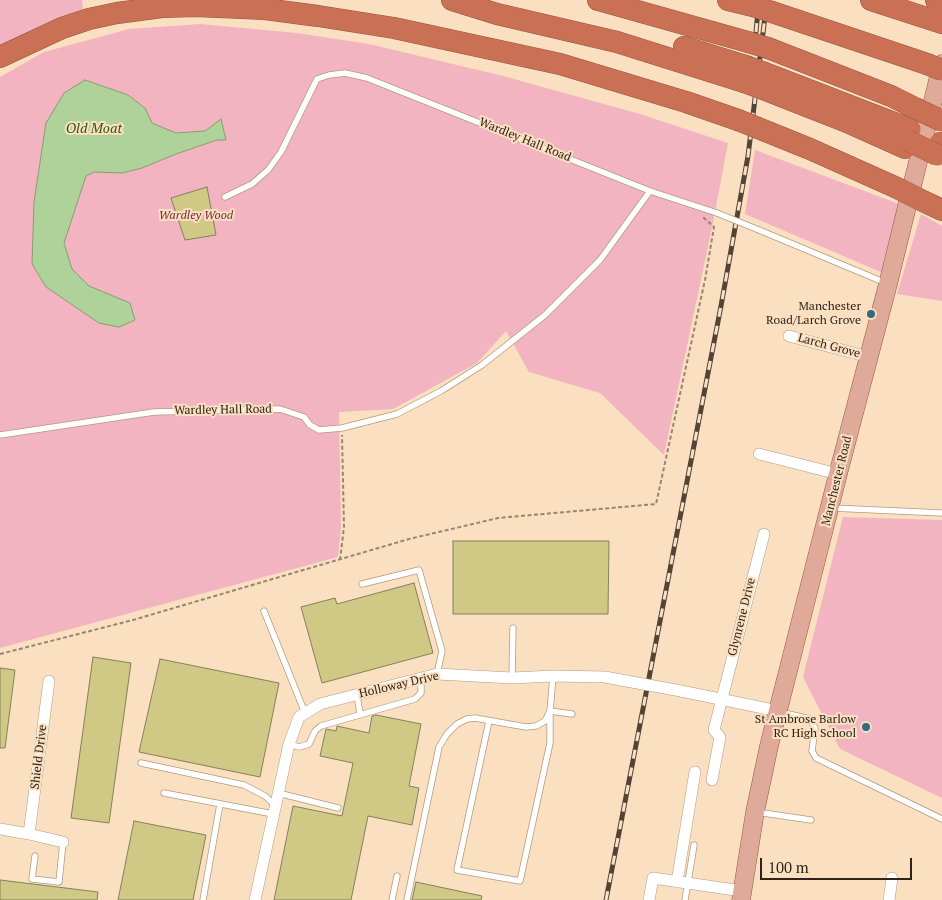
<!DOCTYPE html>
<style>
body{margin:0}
#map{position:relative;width:942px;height:900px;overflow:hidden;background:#fadfc1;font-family:"PT Serif",serif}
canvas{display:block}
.scale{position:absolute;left:760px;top:858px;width:152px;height:22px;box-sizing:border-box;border:2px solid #2d2318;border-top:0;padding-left:6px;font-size:15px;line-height:18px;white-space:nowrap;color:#2d2318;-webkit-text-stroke:4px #fadfc1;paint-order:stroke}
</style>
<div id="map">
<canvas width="942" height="900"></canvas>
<div class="scale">100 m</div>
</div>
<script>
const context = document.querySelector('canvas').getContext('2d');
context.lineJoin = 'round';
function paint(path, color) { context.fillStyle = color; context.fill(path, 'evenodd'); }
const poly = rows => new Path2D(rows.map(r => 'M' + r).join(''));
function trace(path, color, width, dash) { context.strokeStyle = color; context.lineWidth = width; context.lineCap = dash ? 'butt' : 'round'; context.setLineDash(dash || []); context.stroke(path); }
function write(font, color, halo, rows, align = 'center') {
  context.font = font + ' "PT Serif",serif'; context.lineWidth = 4; context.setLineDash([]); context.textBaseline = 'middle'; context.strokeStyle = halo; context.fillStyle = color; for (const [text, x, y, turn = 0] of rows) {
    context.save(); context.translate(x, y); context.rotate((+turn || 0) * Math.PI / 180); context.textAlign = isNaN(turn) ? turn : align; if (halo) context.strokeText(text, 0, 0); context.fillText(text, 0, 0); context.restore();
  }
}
paint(poly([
 [0,0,82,0,83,9,0,48],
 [200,24,297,33,369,44,503,76,640,114,728,143,712,227,664,455,600,393,529,372,506,331,477,363,393,409,339,412,341,527,338,557,0,648,0,77,44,52,129,29],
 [755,150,899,204,881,272,745,214],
 [921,214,942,226,942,301,897,294],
 [843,517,942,520,942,798,840,749,803,677]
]), '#f1b4c0');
const water = poly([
 [85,80,128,95,145,108,152,123,176,133,205,131,221,119,226,140,217,140,176,154,142,168,122,173,94,172,86,176,64,243,72,269,89,286,130,303,135,320,119,327,99,323,46,287,32,264,34,202,46,123,64,93,85,80]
]);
paint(water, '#aed299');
trace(water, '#879e72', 1);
const building = poly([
 [207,187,216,235,185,240,171,198,207,187],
 [453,541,609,541,608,614,453,614,453,541],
 [414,583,433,653,322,683,301,607,335,598,337,604,414,583],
 [93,657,131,663,109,823,71,818,93,657],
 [160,659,279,683,260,777,139,752,160,659],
 [0,668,15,670,5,748,0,748,0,668],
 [376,715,421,724,409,786,419,788,412,825,368,816,351,900,274,900,293,806,342,816,353,763,320,756,326,729,336,731,337,726,369,733,372,716,376,715],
 [134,821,206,835,193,900,118,900,134,821],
 [0,880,98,892,97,900,0,900,0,880],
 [416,882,482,896,481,900,412,900,416,882]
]);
paint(building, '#d0c885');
trace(building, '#84805e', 1);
const service = poly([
 [225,197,252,184,268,170,281,152,317,79,329,75,345,73,367,78,650,191,717,213],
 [759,230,886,283],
 [0,435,154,412,280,409,304,417,310,425,319,430,342,428,397,414,441,391,482,365,545,315,600,260,650,191],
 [832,508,942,513],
 [362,584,419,570,442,651,437,674],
 [264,611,305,713],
 [512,678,513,628],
 [357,695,360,714],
 [780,712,810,719,815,728,812,751,816,758,942,819],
 [489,721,457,870,520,881,550,743,550,711,572,714],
 [289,744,299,747,309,744,315,731,321,726,415,699,421,693,421,678],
 [141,763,244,785,265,796,275,805],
 [164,793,273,814],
 [278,793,338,808],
 [756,812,811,820],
 [35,856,32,879,59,882,63,842],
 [203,900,220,804],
 [392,900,397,876],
 [407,900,439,747,447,734,457,724,467,719,475,718,526,727,536,726,545,721,550,711,553,676],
 [685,900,694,845]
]);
const minor = poly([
 [789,336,869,357],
 [759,454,838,474],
 [681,691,778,711],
 [712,780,720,737,714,730,764,534],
 [0,829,29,834,63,842],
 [29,834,49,681],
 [677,882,695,772],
 [255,900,289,744,299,717,320,704,437,674,512,678,553,676,605,677,621,680],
 [649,900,653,878,742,891],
 [889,900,892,878]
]);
const primary = poly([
 [741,900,755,812,769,746,838,474,888,284,942,64]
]);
const motorway = poly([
 [452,0,497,14,617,42,744,82],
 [598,0,748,42],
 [728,0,753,6],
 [871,0,942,23],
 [936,0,942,2],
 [772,12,927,64],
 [684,47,746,66],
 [768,48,891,96,915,108],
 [0,57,62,28,89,19,117,13,162,7,196,6,265,9,318,16,394,28,560,64,686,102,738,120],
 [765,73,910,129],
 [763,89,847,122,905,148],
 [758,128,810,149,895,187],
 [940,143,942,144],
 [925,202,942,210]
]);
trace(service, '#b49a7e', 7);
trace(minor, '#b49a7e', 12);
trace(primary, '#935640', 19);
trace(motorway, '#935640', 22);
trace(poly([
 [340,560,344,527,342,435],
 [0,654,133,620,409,539,498,518,656,504,705,280,714,227,704,218,704,217]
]), '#988570', 2, [4, 2.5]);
trace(service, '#fff', 5.5);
trace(minor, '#fff', 11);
trace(primary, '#dfaa99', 18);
trace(motorway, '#ca7155', 21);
const rail = poly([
 [756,32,759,0],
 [606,900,721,306,748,156,767,0]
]);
trace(rail, '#524537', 5);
trace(rail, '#fadfc1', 3, [9]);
const serviceBridge = poly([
 [717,213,759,230]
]);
const minorBridge = poly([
 [621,680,681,691]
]);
const motorwayBridge = poly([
 [753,6,772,12],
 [748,42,768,48],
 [927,64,942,70],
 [746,66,765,73],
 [744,82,763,89],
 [915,108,942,121],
 [738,120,758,128],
 [907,140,937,155],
 [895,187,925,202]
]);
trace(serviceBridge, '#b49a7e', 7, []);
trace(minorBridge, '#b49a7e', 12, []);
trace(motorwayBridge, '#935640', 22, []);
trace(serviceBridge, '#fff', 5.5);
trace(minorBridge, '#fff', 11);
trace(motorwayBridge, '#ca7155', 21);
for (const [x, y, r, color] of [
 [871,314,5,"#326a84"],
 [866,727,5,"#326a84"]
]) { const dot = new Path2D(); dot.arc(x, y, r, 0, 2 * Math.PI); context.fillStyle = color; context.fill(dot); trace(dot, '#fadfc1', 2); }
write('12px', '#2d2318', '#fadfc1', [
 ["Wardley Hall Road",525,140,22],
 ["Larch Grove",829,346,15],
 ["Wardley Hall Road",223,410,-1],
 ["Manchester Road",837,481,-76],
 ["Glynrene Drive",742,617,-76],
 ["Holloway Drive",399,685,-13],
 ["Shield Drive",39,757,-83]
]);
write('italic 12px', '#7a263f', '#fadfc1', [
 ["Wardley Wood",196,216]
]);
write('12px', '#2d2318', '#fadfc1', [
 ["Manchester",861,307],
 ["Road/Larch Grove",861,321],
 ["St Ambrose Barlow",856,720],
 ["RC High School",856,734]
], 'right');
write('italic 14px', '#2e5904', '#fadfc1', [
 ["Old Moat",94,129]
]);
</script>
